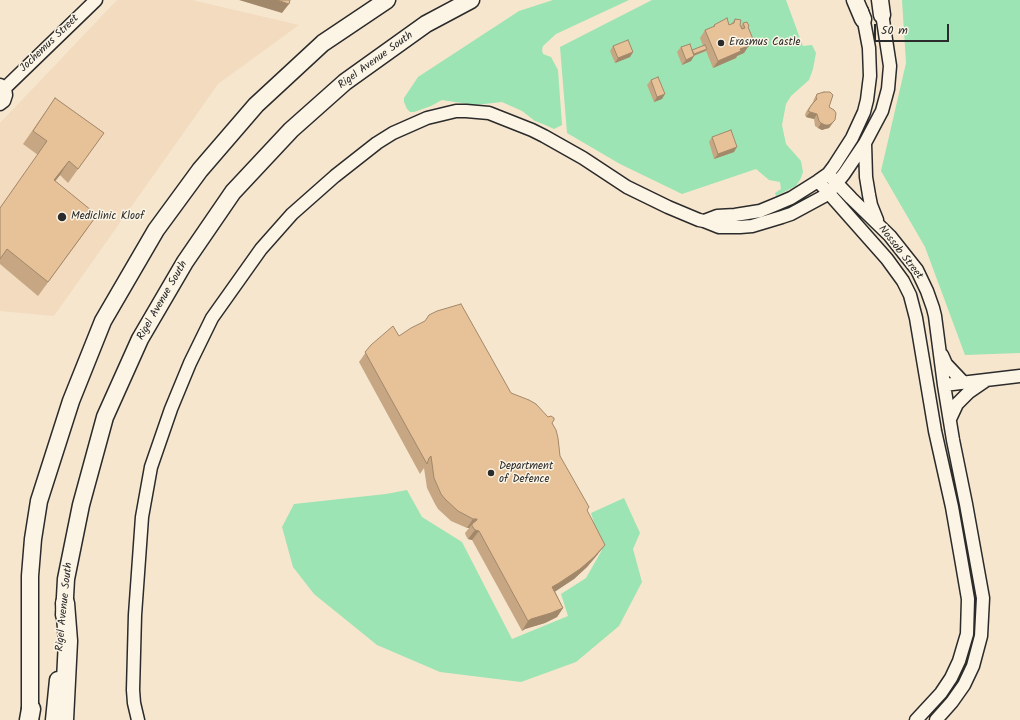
<!DOCTYPE html>
<style>
body{margin:0}
#map{position:relative;width:1020px;height:720px;overflow:hidden;background:#f6e6ce;font-family:Kalam,sans-serif}
canvas{display:block}
.scale{position:absolute;left:874px;top:24px;width:75px;height:18px;box-sizing:border-box;border:2px solid #2b2b2b;border-top:0;padding-left:5px;font-size:12px;line-height:14px;white-space:nowrap;color:#2b2b2b;-webkit-text-stroke:3px #fcf5e5;paint-order:stroke}
</style>
<div id="map">
<canvas width="1020" height="720"></canvas>
<div class="scale">50 m</div>
</div>
<script>
const context = document.querySelector('canvas').getContext('2d');
context.lineJoin = 'round';
function paint(path, color) { context.fillStyle = color; context.fill(path, 'evenodd'); }
const poly = rows => new Path2D(rows.map(r => 'M' + r).join(''));
function trace(path, color, width, dash) { context.strokeStyle = color; context.lineWidth = width; context.lineCap = dash ? 'butt' : 'round'; context.setLineDash(dash || []); context.stroke(path); }
function write(font, color, halo, rows, align = 'center') {
  context.font = font + ' Kalam,sans-serif'; context.lineWidth = 3; context.setLineDash([]); context.textBaseline = 'middle'; context.strokeStyle = halo; context.fillStyle = color; for (const [text, x, y, turn = 0] of rows) {
    context.save(); context.translate(x, y); context.rotate((+turn || 0) * Math.PI / 180); context.textAlign = isNaN(turn) ? turn : align; if (halo) context.strokeText(text, 0, 0); context.fillText(text, 0, 0); context.restore();
  }
}
paint(poly([
 [117,0,192,0,299,25,218,84,54,316,0,311,0,123]
]), '#f2dbbe');
paint(poly([
 [553,0,629,0,556,34,543,46,542,50,543,54,551,57,558,70,562,125,554,129,543,124,535,121,522,111,502,102,475,105,442,100,431,106,414,112,410,112,407,109,404,102,404,98,418,77,519,11],
 [652,0,786,0,801,41,803,46,812,45,816,53,813,69,809,80,791,96,786,104,782,125,786,144,801,161,803,172,801,178,796,186,776,196,775,193,781,189,780,182,769,180,756,169,682,194,620,164,567,133,560,47],
 [902,0,1020,0,1020,353,965,355,925,247,881,171,906,63],
 [407,490,422,517,462,542,512,639,568,616,561,594,586,578,602,550,591,513,624,498,640,533,633,549,642,582,619,626,576,662,521,682,440,672,377,645,314,594,293,567,282,527,294,504,386,494]
]), '#9ce4b3');
const minor = poly([
 [0,85,5,88,6,95,4,101,0,104],
 [5,88,96,0],
 [865,143,866,177,869,195,871,205,877,220],
 [828,174,851,198,890,236,917,270,927,291,933,308,935,316,944,385,953,440,966,504,983,598,981,636,973,666,964,685,952,702,936,720],
 [818,181,887,259,903,281,910,295,916,318,935,431,952,507,962,564,968,599,967,634,959,661,951,678,941,693,916,720],
 [704,221,717,216,735,215,760,211,777,204,791,198,818,181,828,174,834,166,852,138,864,112,867,100,870,76,869,48,862,11],
 [942,355,946,364,963,382],
 [944,385,1020,376],
 [950,419,957,404,969,392,985,381],
 [138,720,134,703,133,690,135,615,142,517,151,467,171,409,190,363,212,318,261,249,292,214,335,176,377,143,393,133,427,118,456,111,466,111,489,113,532,130,544,136,583,158,627,187,668,207,699,220,704,221,719,227,740,227,752,226,782,217,791,214,828,194,844,174,865,143,882,111,888,89,890,66,881,7]
]);
const major = poly([
 [855,0,863,19],
 [880,0,882,15],
 [64,615,66,579,81,505,105,417,140,339,185,262,233,192,291,130,345,82,426,24,471,0],
 [30,720,30,576,33,539,39,501,71,401,103,321,156,230,200,170,256,105,323,43,387,0],
 [54,720,58,680]
]);
const highway = poly([
 [29,720,31,709],
 [64,720,68,641,65,603]
]);
trace(minor, '#2b2b2b', 15);
trace(major, '#2b2b2b', 19);
trace(highway, '#2b2b2b', 21);
trace(minor, '#fcf5e5', 12);
trace(major, '#fcf5e5', 16);
trace(highway, '#fcf5e5', 18);
paint(poly([
 [735,19,741,26,743,23,748,28,753,39,744,53,737,56,736,58,713,68,706,51,694,56,691,61,682,65,677,52,681,47,692,50,703,46,700,38,705,30,713,27,714,25,729,25,731,24],
 [613,46,633,52,630,57,615,63,610,51],
 [651,80,662,99,654,102,647,85],
 [817,94,829,107,831,125,829,128,825,129,822,130,818,128,815,126,814,119,806,117,805,115,806,112,813,102,814,99],
 [55,98,104,133,68,183,60,175,55,181,88,228,38,296,0,264,0,208,38,155,23,144],
 [712,137,734,152,714,159,709,142],
 [399,336,511,393,552,423,560,456,587,510,598,554,587,567,574,579,555,591,563,608,557,617,545,623,525,629,522,631,472,540,468,539,466,536,465,533,469,528,467,528,451,521,438,509,435,504,427,488,424,468,420,474,359,362,371,345]
]), '#c7a783');
paint(poly([
 [239,0,277,0,289,4,282,13],
 [753,39,744,53,737,56,736,58,713,68,718,61,747,42],
 [707,49,705,51,690,57,692,55],
 [633,52,630,57,615,63,618,58],
 [694,56,691,61,682,65,686,60],
 [665,94,662,99,654,102,657,97],
 [810,112,817,114,814,119,806,117],
 [835,120,829,128,825,129,822,130,818,128,821,123],
 [737,147,734,152,714,159,718,154],
 [69,161,60,175,45,194,54,180],
 [473,519,477,519,472,525,472,524,469,528,467,528],
 [475,530,479,531,472,540,468,539],
 [605,545,598,554,587,567,574,579,553,593,552,587],
 [563,608,557,617,545,623,525,629,522,631,528,621,531,619]
]), '#a2886a');
const building = poly([
 [277,0,290,0,289,4,277,0],
 [727,18,729,25,734,23,735,19,741,20,740,25,742,29,745,28,743,23,747,22,749,26,748,27,753,39,747,42,749,46,740,49,741,51,718,61,705,30,715,26,714,25,727,18],
 [628,40,633,52,618,58,613,46,628,40],
 [690,44,694,56,686,60,681,47,690,44],
 [705,45,707,49,694,54,692,50,705,45],
 [658,77,665,94,657,97,651,80,658,77],
 [824,92,830,92,833,95,829,107,834,110,836,113,835,120,832,123,829,125,825,125,821,123,819,121,817,114,810,112,808,111,810,107,814,102,817,99,816,97,817,94,824,92],
 [55,98,104,133,78,169,69,161,54,180,97,215,48,282,7,249,0,259,0,208,47,141,33,131,55,98],
 [731,130,737,147,718,154,712,137,731,130],
 [461,304,511,393,529,400,536,404,548,417,551,416,554,418,554,420,552,423,556,430,558,438,560,456,589,507,587,510,605,545,594,557,580,569,559,583,552,587,563,608,551,613,531,619,528,621,479,531,475,530,472,526,472,524,477,520,477,519,473,519,458,511,445,499,441,494,434,478,431,456,429,458,427,464,365,352,371,345,393,326,399,336,411,328,425,321,429,315,437,311,461,304]
]);
paint(building, '#e7c298');
trace(building, '#a2886a', 1);
for (const [x, y, r, color] of [
 [721,43,4,"#2b2b2b"],
 [62,217,5,"#2b2b2b"],
 [491,473,4,"#2b2b2b"]
]) { const dot = new Path2D(); dot.arc(x, y, r, 0, 2 * Math.PI); context.fillStyle = color; context.fill(dot); trace(dot, '#fcf5e5', 1.5); }
write('11px', '#2b2b2b', '#fcf5e5', [
 ["Erasmus Castle",729,43],
 ["Mediclinic Kloof",71,217],
 ["Department",499,467],
 ["of Defence",499,480]
], 'left');
write('11px', '#2b2b2b', '#fcf5e5', [
 ["Jochemus Street",50,44,-44],
 ["Rigel Avenue South",376,61,-36],
 ["Nossob Street",900,253,52],
 ["Rigel Avenue South",163,301,-60],
 ["Rigel Avenue South",65,607,-84]
]);
</script>
